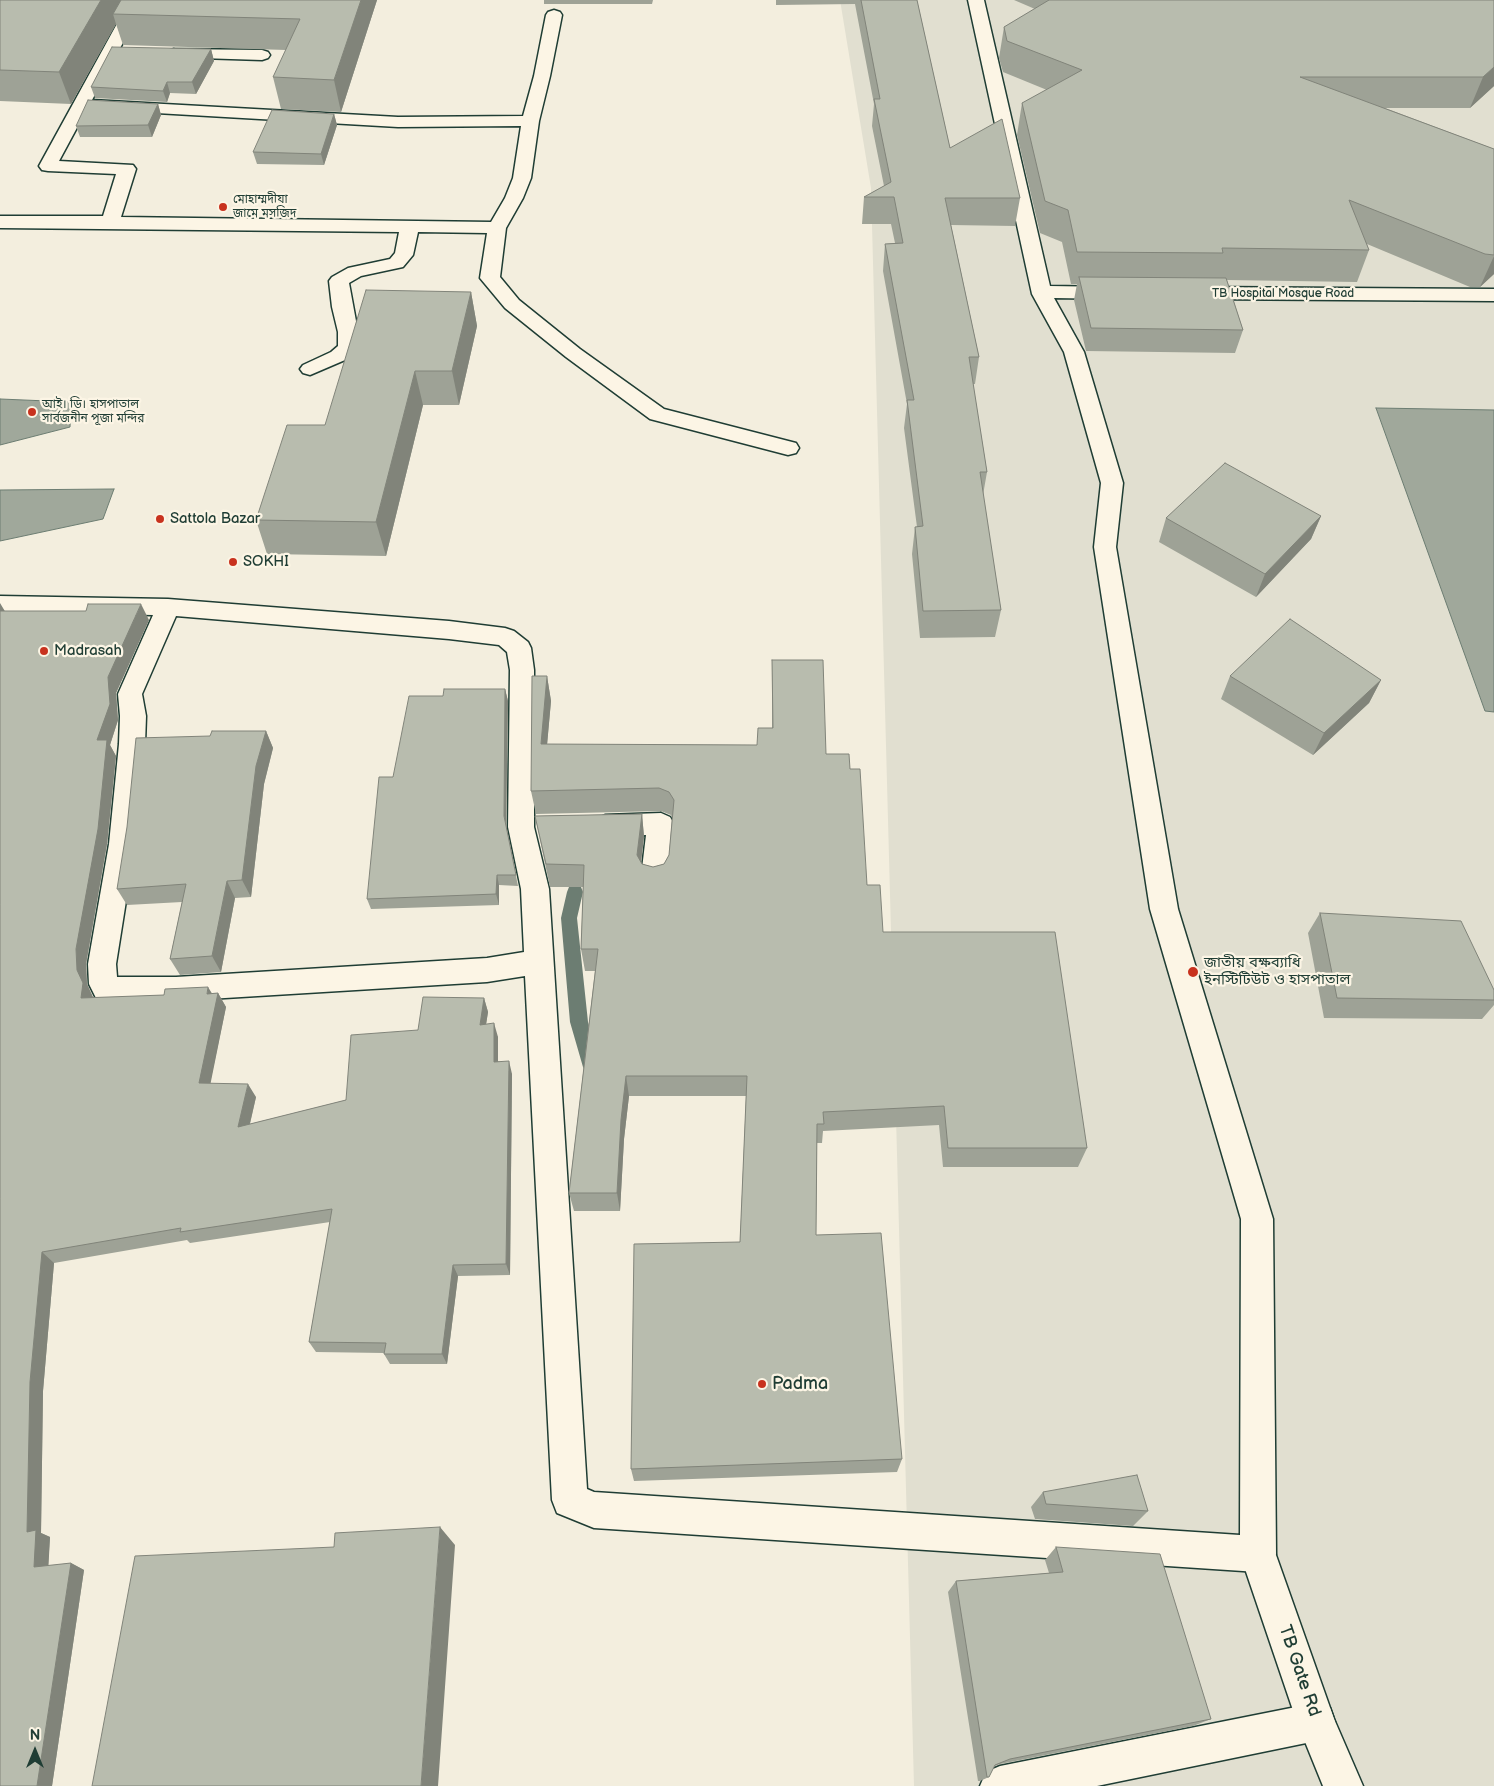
<!DOCTYPE html>
<meta charset="utf-8">
<style>
body{margin:0}
#map{position:relative;width:1494px;height:1786px;overflow:hidden;background:#f3eede;font-family:"Balsamiq Sans",sans-serif}
canvas{display:block}
.north{position:absolute;left:10px;top:1726px;width:50px;height:50px;-webkit-text-stroke:4px #fcf5e5;paint-order:stroke;rotate:0deg;font-size:14px;font-weight:700;line-height:20px;text-align:center;color:#1f3d34}
.north::after{content:'';display:block;margin:auto;width:18px;height:22px;background:#1f3d34;clip-path:polygon(50% 0,100% 100%,50% 72%,0 100%)}
</style>
<div id="map">
<canvas width="1494" height="1786"></canvas>
<div class="north">N</div>
</div>
<script>
const context = document.querySelector('canvas').getContext('2d');
context.lineJoin = 'round';
function paint(path, color) { context.fillStyle = color; context.fill(path, 'evenodd'); }
const poly = rows => new Path2D(rows.map(r => 'M' + r).join(''));
function trace(path, color, width, dash) { context.strokeStyle = color; context.lineWidth = width; context.lineCap = dash ? 'butt' : 'round'; context.setLineDash(dash || []); context.stroke(path); }
function write(font, color, halo, rows, align = 'center') {
  context.font = font + ' "Balsamiq Sans","Noto Sans Bengali",sans-serif'; context.lineWidth = 4.5; context.setLineDash([]); context.textBaseline = 'middle'; context.strokeStyle = halo; context.fillStyle = color; for (const [text, x, y, turn = 0] of rows) {
    context.save(); context.translate(x, y); context.rotate((+turn || 0) * Math.PI / 180); context.textAlign = isNaN(turn) ? turn : align; if (halo) context.strokeText(text, 0, 0); context.fillText(text, 0, 0); context.restore();
  }
}
paint(poly([
 [840,0,1494,0,1494,1786,914,1786,871,188]
]), '#e1dfd0');
const water = poly([
 [0,399,71,402,70,427,0,445,0,399],
 [1376,408,1494,410,1494,712,1485,711,1376,408],
 [114,489,103,519,0,541,0,490,114,489]
]);
paint(water, '#a0a89b');
trace(water, '#6c7d72', 1);
paint(poly([
 [575,885,581,887,583,892,577,918,588,1022,601,1067,598,1073,592,1075,586,1073,583,1067,570,1022,561,918,567,892,569,887,575,885]
]), '#6c7d72');
const lane = poly([
 [1258,1536,1271,1541,1334,1719,1363,1786,1323,1786,1297,1722,1240,1554,1245,1541,1258,1536]
]);
const street = poly([
 [130,0,146,0,92,100,398,117,523,116,534,76,546,15,548,12,554,10,560,12,562,15,550,76,539,121,531,178,523,198,506,228,500,277,519,300,580,349,664,409,796,443,799,448,796,453,788,455,650,419,566,357,505,308,480,278,487,233,418,232,413,255,403,267,361,276,349,283,358,332,358,346,352,355,345,360,310,375,303,373,300,369,303,365,331,352,338,346,338,332,332,307,329,281,332,277,348,268,390,259,395,253,399,232,0,228,0,216,103,216,116,174,48,171,42,170,39,166,130,0],
 [87,109,398,127,521,126,513,178,505,198,491,222,121,217,136,169,133,165,59,161,87,109],
 [968,0,984,0,1050,286,1113,287,1120,289,1123,293,1120,297,1113,299,1054,298,1084,352,1123,483,1116,547,1178,909,1273,1219,1276,1554,1271,1567,1258,1572,594,1528,557,1513,552,1500,525,976,487,982,176,1001,134,1003,106,1001,96,998,89,984,88,964,109,844,119,744,120,716,118,694,153,615,0,612,0,596,168,599,449,621,505,628,514,631,528,642,531,648,534,670,534,827,549,889,587,1489,594,1492,1240,1535,1241,1219,1150,909,1094,547,1101,483,1064,352,1032,294,968,0],
 [176,616,449,639,499,645,507,652,510,670,508,827,521,889,524,952,487,958,176,977,117,977,116,964,135,844,145,744,146,716,142,694,176,616],
 [174,49,262,50,268,52,270,55,268,58,262,60,168,57,166,54,168,51,174,49],
 [1193,287,1494,289,1494,301,1193,299,1186,297,1183,293,1186,289,1193,287],
 [661,813,670,817,674,824,669,877,665,885,655,888,645,885,641,877,646,835,605,837,596,833,592,826,596,819,605,815,661,813],
 [1316,1703,1330,1708,1335,1722,1330,1736,1316,1741,1097,1786,980,1786,986,1772,1000,1766,1316,1703]
]);
trace(lane, '#1f3d34', 3);
trace(street, '#1f3d34', 3);
paint(lane, '#fcf5e5');
paint(street, '#fcf5e5');
paint(poly([
 [0,0,377,0,341,112,281,109,273,77,286,50,123,45,116,24,71,104,0,101],
 [544,0,653,0,652,4,544,4],
 [776,0,917,0,950,148,1020,198,1015,226,951,225,979,357,975,384,973,384,987,472,983,495,1001,610,995,637,920,638,912,554,915,527,917,527,904,428,907,404,883,271,885,244,895,243,891,224,862,224,864,197,884,186,872,126,874,104,855,4,776,5],
 [1014,0,1494,0,1494,86,1470,108,1385,108,1494,149,1494,274,1480,287,1470,287,1367,244,1369,250,1357,282,1227,280,1243,330,1235,353,1086,351,1074,300,1077,284,1071,284,1062,242,1040,233,1017,135,1022,103,1047,90,1003,72,999,58,1004,27,1035,9],
 [211,49,214,61,196,94,170,93,167,102,95,98,91,87],
 [158,104,161,115,152,137,80,137,76,126],
 [334,114,337,125,324,165,257,164,253,152],
 [471,292,477,326,459,405,423,405,386,556,267,554,256,520,325,425],
 [1321,516,1311,539,1256,597,1159,542,1166,518],
 [4,611,149,620,116,693,118,720,110,745,116,756,107,844,86,964,87,984,93,998,218,993,226,1007,210,1083,256,1097,250,1124,346,1100,418,1030,484,998,488,1012,486,1024,498,1037,498,1061,512,1074,510,1275,458,1276,447,1364,390,1364,384,1354,384,1353,316,1352,309,1342,330,1222,190,1243,187,1240,54,1263,43,1391,41,1533,50,1537,48,1566,71,1563,84,1570,52,1786,0,1786],
 [772,660,826,754,850,769,867,885,883,932,1087,1148,1078,1167,943,1167,939,1125,823,1131,822,1143,817,1143,816,1235,902,1459,897,1472,634,1481,631,1469,740,1242,746,1096,629,1096,624,1139,620,1211,574,1211,569,1193,595,971,585,971,581,949,583,887,550,887,535,816,642,814,644,837,641,862,642,864,653,867,664,864,669,855,672,818,671,815,661,811,536,814,531,791,547,676,551,701,547,744,757,745,772,728],
 [1230,676,1381,680,1369,703,1313,755,1221,699],
 [505,689,508,701,506,827,518,886,499,885,499,905,371,909,367,899,393,777,443,696],
 [266,731,273,748,264,784,251,897,235,898,221,972,180,975,170,959,182,902,127,905,117,889,210,736],
 [1320,913,1494,990,1494,1005,1482,1019,1324,1018,1308,933],
 [1043,1492,1148,1511,1133,1526,1035,1519,1031,1507],
 [1056,1547,1211,1719,1193,1726,1000,1764,994,1766,989,1777,980,1781,978,1781,948,1592,956,1581,1049,1573,1045,1560]
]), '#9ea296');
paint(poly([
 [101,0,129,0,113,14,116,24,71,104,59,72],
 [361,0,377,0,341,112,334,80],
 [211,49,214,61,196,94,192,82],
 [1494,67,1494,86,1470,108,1483,77],
 [167,82,170,93,167,102,163,91],
 [158,104,161,115,152,137,148,125],
 [334,114,337,125,324,165,321,154],
 [1494,256,1494,274,1480,287],
 [471,292,477,326,459,405,452,371],
 [415,371,423,405,386,556,376,522],
 [1321,516,1311,539,1256,597,1265,574],
 [0,603,9,618,0,619],
 [141,604,149,620,116,693,118,720,110,745,116,756,107,844,86,964,87,984,93,997,92,1012,81,998,77,970,76,949,97,740,108,677],
 [547,676,551,701,545,768,541,744],
 [1381,680,1369,703,1313,755,1324,733],
 [505,689,508,701,506,827,518,886,504,816],
 [266,731,273,748,264,784,251,897,242,880,256,766],
 [642,814,644,837,639,878,637,855],
 [497,875,499,885,499,905,496,894],
 [227,881,235,898,221,972,212,956],
 [208,987,216,1000,218,993,226,1007,208,1096,199,1083,207,994],
 [484,998,488,1012,484,1038,480,1025],
 [494,1023,498,1037,498,1075,494,1062],
 [509,1061,512,1074,510,1275,506,1264],
 [626,1076,629,1096,624,1139,620,1211,617,1193,621,1120],
 [248,1084,256,1097,246,1140,238,1127],
 [42,1252,54,1263,43,1391,41,1533,50,1537,48,1574,34,1567,27,1532,30,1382],
 [453,1265,458,1276,447,1364,442,1354],
 [440,1527,455,1545,438,1786,421,1786],
 [71,1563,84,1570,52,1786,37,1786]
]), '#81847a');
const building = poly([
 [0,0,101,0,59,72,0,70,0,0],
 [121,0,361,0,334,80,273,77,300,19,113,14,121,0],
 [861,0,917,0,950,148,1002,119,1020,198,945,198,979,357,969,357,987,472,980,472,1001,610,923,611,915,527,923,526,907,400,914,400,885,244,903,243,894,197,864,197,891,182,874,99,880,99,861,0],
 [1049,0,1494,0,1494,67,1483,77,1300,77,1494,149,1494,255,1485,254,1349,200,1369,250,1222,248,1223,253,1077,252,1068,210,1045,201,1022,103,1082,70,1007,41,1004,27,1049,0],
 [112,47,211,49,192,82,167,82,163,91,91,87,112,47],
 [88,100,158,104,148,125,76,126,88,100],
 [272,110,334,114,321,154,253,152,272,110],
 [1079,277,1226,278,1243,330,1091,328,1079,277],
 [366,290,471,292,452,371,415,371,376,522,256,520,287,425,325,425,366,290],
 [1225,463,1321,516,1265,574,1166,518,1225,463],
 [88,604,141,604,108,677,110,704,97,740,107,740,98,829,76,949,77,970,83,983,81,998,164,995,165,989,208,987,207,994,218,993,199,1083,248,1084,238,1127,346,1100,351,1035,418,1030,423,997,484,998,480,1025,494,1023,494,1062,509,1061,506,1264,453,1265,442,1354,384,1354,386,1343,309,1342,332,1209,180,1232,181,1228,42,1252,30,1382,27,1532,36,1530,34,1567,71,1563,37,1786,0,1786,0,611,86,611,88,604],
 [1290,619,1381,680,1324,733,1230,676,1290,619],
 [772,660,823,660,826,754,849,754,850,769,860,769,867,885,880,885,883,932,1055,932,1087,1148,948,1148,944,1106,823,1112,824,1124,817,1124,816,1235,881,1233,902,1459,631,1469,634,1244,740,1242,747,1076,626,1076,621,1120,617,1193,569,1193,598,949,581,949,584,865,546,864,535,816,642,814,637,855,642,864,653,867,664,864,669,855,674,800,669,792,659,788,531,791,532,676,547,676,541,744,757,745,758,728,773,728,772,660],
 [444,689,505,689,504,816,516,875,497,875,496,894,367,899,379,777,393,777,409,696,443,696,444,689],
 [212,731,266,731,256,766,242,880,227,881,212,956,170,959,186,884,117,889,127,827,136,738,210,736,212,731],
 [1320,913,1461,921,1494,990,1494,1000,1337,998,1320,913],
 [1137,1475,1148,1511,1046,1504,1043,1492,1137,1475],
 [440,1527,421,1786,92,1786,135,1556,334,1547,335,1533,440,1527],
 [1056,1547,1160,1554,1211,1719,1010,1759,995,1765,989,1777,987,1777,956,1581,1063,1572,1056,1547]
]);
paint(building, '#b8bcae');
trace(building, '#81847a', 1);
for (const [x, y, r, color] of [
 [223,207,5,"#c8321e"],
 [32,412,5,"#c8321e"],
 [160,519,5,"#c8321e"],
 [233,562,5,"#c8321e"],
 [44,651,5,"#c8321e"],
 [1193,972,6,"#c8321e"],
 [762,1384,5,"#c8321e"]
]) { const dot = new Path2D(); dot.arc(x, y, r, 0, 2 * Math.PI); context.fillStyle = color; context.fill(dot); trace(dot, '#fcf5e5', 2); }
write('12px', '#1f3d34', '#fcf5e5', [
 ["মোহাম্মদীয়া",233,200],
 ["জামে মসজিদ",233,214],
 ["আই। ডি। হাসপাতাল",42,405],
 ["সার্বজনীন পূজা মন্দির",42,419]
], 'left');
write('12px', '#1f3d34', '#fcf5e5', [
 ["TB Hospital Mosque Road",1283,294]
]);
write('15px', '#1f3d34', '#fcf5e5', [
 ["Sattola Bazar",170,519],
 ["SOKHI",243,562],
 ["Madrasah",54,651],
 ["জাতীয় বক্ষব্যাধি",1204,963],
 ["ইনস্টিটিউট ও হাসপাতাল",1204,980]
], 'left');
write('18px', '#1f3d34', '#fcf5e5', [
 ["Padma",772,1384]
], 'left');
write('18px', '#1f3d34', '#fcf5e5', [
 ["TB Gate Rd",1299,1671,71]
]);
</script>
